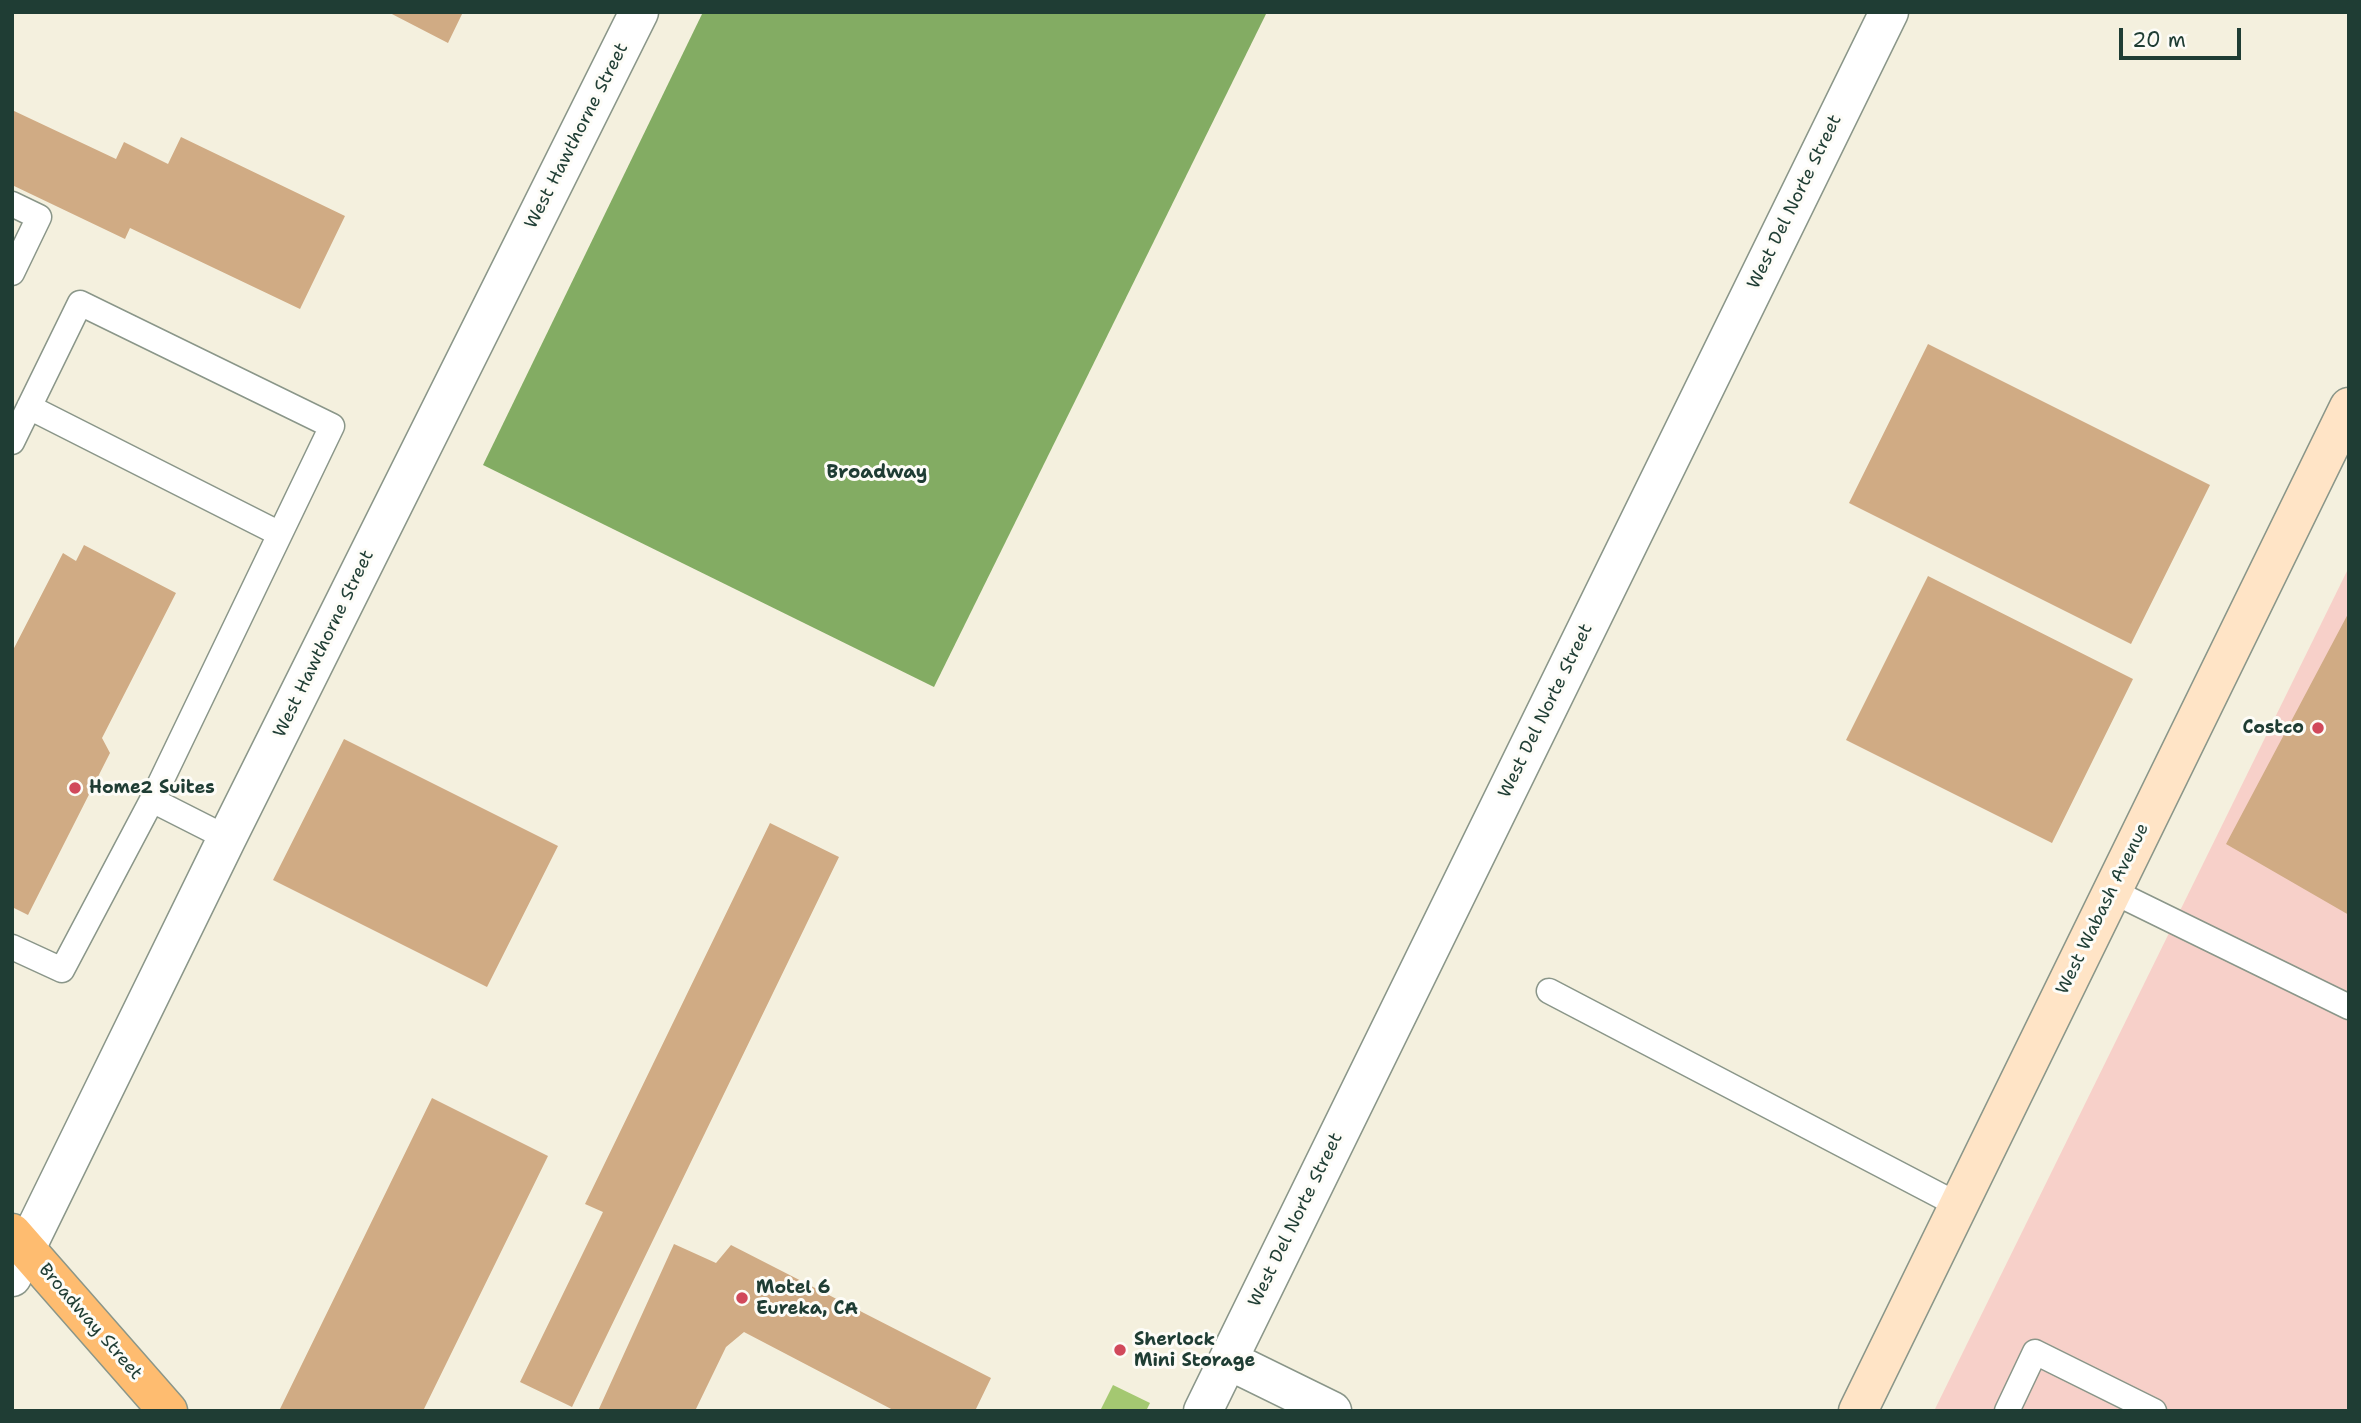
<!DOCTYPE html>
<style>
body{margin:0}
#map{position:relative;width:2361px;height:1423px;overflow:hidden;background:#f4f0de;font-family:"Shantell Sans",sans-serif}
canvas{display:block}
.frame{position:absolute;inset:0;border:14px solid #1f3d34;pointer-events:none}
.scale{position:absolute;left:2119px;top:28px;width:122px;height:32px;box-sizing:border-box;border:4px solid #1f3d34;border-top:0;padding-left:9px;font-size:21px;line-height:24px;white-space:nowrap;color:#1f3d34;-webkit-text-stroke:5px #fdfcf7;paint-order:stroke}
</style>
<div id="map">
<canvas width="2361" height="1423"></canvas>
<div class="frame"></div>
<div class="scale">20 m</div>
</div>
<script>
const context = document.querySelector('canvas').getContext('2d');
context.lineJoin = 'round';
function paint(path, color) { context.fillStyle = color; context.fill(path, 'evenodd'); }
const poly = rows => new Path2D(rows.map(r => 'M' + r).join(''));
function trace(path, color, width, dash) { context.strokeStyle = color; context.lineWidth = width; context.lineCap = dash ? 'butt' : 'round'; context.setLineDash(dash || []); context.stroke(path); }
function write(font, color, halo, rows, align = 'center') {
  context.font = font + ' "Shantell Sans",sans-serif'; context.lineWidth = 6; context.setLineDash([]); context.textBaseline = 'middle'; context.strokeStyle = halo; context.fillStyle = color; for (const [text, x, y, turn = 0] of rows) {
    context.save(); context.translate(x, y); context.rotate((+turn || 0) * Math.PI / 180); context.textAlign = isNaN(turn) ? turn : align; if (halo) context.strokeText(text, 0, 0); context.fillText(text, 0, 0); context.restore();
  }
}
paint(poly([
 [2349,567,2349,1411,1934,1411]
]), '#f7d0c9');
paint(poly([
 [1113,1385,1150,1403,1146,1411,1100,1411]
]), '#a4c871');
paint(poly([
 [703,12,1267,12,934,687,483,465]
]), '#83ac63');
paint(poly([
 [388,12,463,12,448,43],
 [12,110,116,159,124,142,168,164,181,137,345,216,300,309,130,228,125,239,12,185],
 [1928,344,2210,485,2131,644,1849,503],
 [84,545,176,593,102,738,110,753,28,915,12,907,12,652,63,553,76,561],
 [1928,576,2133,679,2052,843,1846,740],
 [2349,612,2349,915,2226,844],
 [344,739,558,846,487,987,273,880],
 [770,823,839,857,572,1407,520,1382,603,1212,585,1204],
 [432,1098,548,1156,423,1411,279,1411],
 [674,1244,716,1263,731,1245,991,1378,975,1411,895,1411,744,1332,726,1347,695,1411,598,1411]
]), '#d0ab84');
const lane = poly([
 [12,204,39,217,12,273],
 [29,407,280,534],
 [12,442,80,303,332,426,152,800,62,970,12,947],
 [152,800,227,838],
 [2112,891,2349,1007],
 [1549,991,1958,1205],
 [2007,1411,2035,1352,2154,1411]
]);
const street = poly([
 [12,1277,227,838,639,12],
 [1228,1360,1332,1411],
 [1203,1411,1889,12]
]);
const secondary = poly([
 [1858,1411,2349,407]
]);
const highway = poly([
 [12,1233,168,1411]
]);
trace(lane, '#8a9689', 27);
trace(street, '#8a9689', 41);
trace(secondary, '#8a9689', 41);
trace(highway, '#8a9689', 41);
trace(lane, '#fff', 24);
trace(street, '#fff', 38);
trace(secondary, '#ffe4c6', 38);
trace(highway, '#febc70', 38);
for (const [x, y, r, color] of [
 [2318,728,7,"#d1495b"],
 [75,788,7,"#d1495b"],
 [742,1298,7,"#d1495b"],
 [1120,1350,7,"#d1495b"]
]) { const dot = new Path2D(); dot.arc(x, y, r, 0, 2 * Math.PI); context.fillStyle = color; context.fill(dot); trace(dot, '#fdfcf7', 2.5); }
write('18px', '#1f3d34', '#fdfcf7', [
 ["West Hawthorne Street",577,136,-63],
 ["West Del Norte Street",1795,202,-64],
 ["West Hawthorne Street",324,644,-64],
 ["West Del Norte Street",1546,711,-64],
 ["West Wabash Avenue",2103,909,-64],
 ["West Del Norte Street",1296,1220,-64],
 ["Broadway Street",90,1322,49]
]);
write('bold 18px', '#1f3d34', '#fdfcf7', [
 ["Costco",2304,728,"right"],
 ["Home2 Suites",89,788],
 ["Motel 6",756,1288],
 ["Eureka, CA",756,1309],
 ["Sherlock",1134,1340],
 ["Mini Storage",1134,1361]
], 'left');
write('bold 19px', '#1f3d34', '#fdfcf7', [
 ["Broadway",877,473]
]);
</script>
